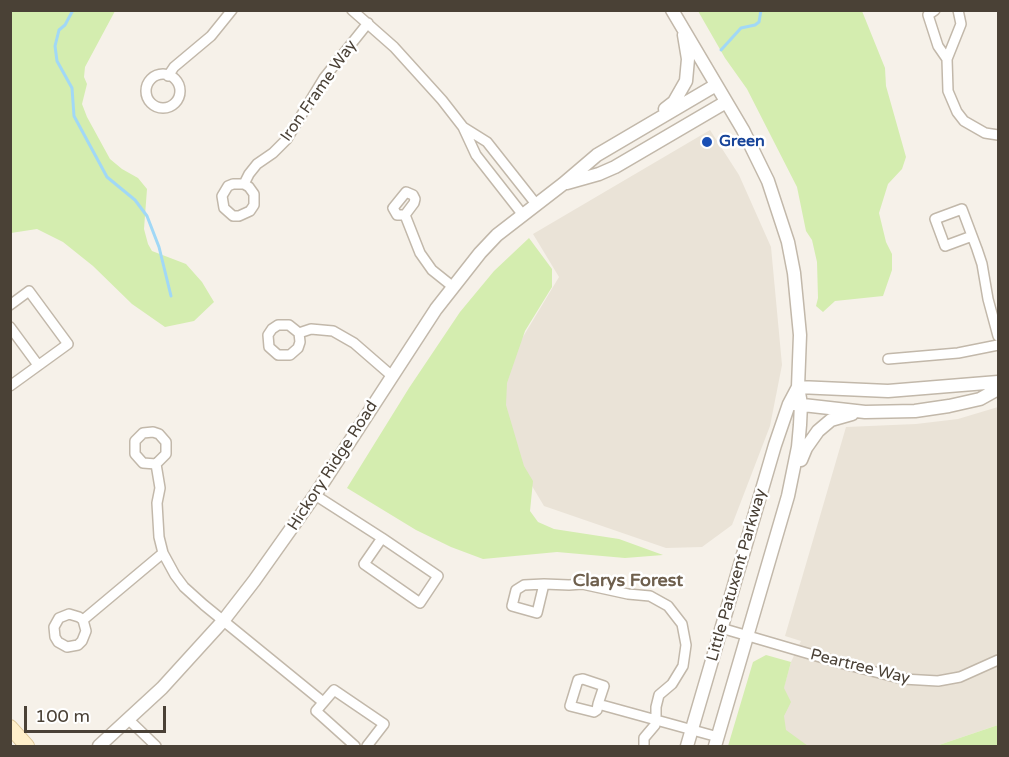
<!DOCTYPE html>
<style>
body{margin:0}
#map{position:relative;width:1009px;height:757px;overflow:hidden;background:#f6f1e9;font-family:"Varela Round",sans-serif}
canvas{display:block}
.frame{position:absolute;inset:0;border:12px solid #4a4136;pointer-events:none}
.scale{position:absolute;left:24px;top:706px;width:142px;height:27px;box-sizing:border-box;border:3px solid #4a4136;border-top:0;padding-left:8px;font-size:18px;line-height:21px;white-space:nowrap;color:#4a4136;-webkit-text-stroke:4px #fff;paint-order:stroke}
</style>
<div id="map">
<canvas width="1009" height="757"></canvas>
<div class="frame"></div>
<div class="scale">100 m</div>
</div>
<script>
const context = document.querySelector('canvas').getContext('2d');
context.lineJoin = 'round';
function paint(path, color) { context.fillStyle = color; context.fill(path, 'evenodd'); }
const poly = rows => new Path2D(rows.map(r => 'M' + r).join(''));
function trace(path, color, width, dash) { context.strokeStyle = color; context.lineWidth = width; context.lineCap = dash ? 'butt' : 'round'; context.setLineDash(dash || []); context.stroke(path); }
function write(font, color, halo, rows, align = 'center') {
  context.font = font + ' "Varela Round",sans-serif'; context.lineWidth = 5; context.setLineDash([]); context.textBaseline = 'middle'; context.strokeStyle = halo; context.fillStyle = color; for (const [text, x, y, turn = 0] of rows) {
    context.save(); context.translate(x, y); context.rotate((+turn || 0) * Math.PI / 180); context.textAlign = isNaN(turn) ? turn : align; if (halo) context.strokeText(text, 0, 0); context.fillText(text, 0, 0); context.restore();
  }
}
paint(poly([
 [710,130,739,175,771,247,782,365,770,426,732,525,702,547,666,548,544,506,511,451,491,390,559,277,533,234],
 [998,407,998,725,936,746,804,746,770,736,791,662,801,641,785,636,846,427,916,424,958,419]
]), '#eae3d7');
paint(poly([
 [11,10,115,11,85,67,84,77,87,84,82,104,87,117,110,159,122,169,138,178,147,189,144,229,148,244,152,251,186,264,202,282,214,302,194,321,165,327,132,304,93,266,63,242,37,229,11,233],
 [698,11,862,11,885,68,886,86,906,157,902,169,888,184,879,213,886,242,892,254,892,270,883,296,835,301,823,312,816,306,818,298,817,262,812,240,806,231,797,187,747,89,725,58],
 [529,238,552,269,552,287,525,331,507,383,506,405,524,466,533,481,530,511,538,522,554,529,619,539,663,555,625,558,557,552,483,559,451,547,416,530,347,488,409,388,460,312,494,271],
 [766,655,791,662,784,688,791,702,784,716,786,730,808,746,728,746,753,662],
 [998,725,998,746,936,746]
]), '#d4edaf');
trace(poly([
 [73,10,65,25,59,30,55,46,57,61,72,88,74,116,107,177,135,200,147,216,159,247,171,296],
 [721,50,741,28,755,25,759,22,761,10]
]), '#a1d8f6', 3);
const minor = poly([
 [352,10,394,47,442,100,463,127,476,155,523,215],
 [935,10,928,15,938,46,947,59],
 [958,10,961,24,947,59,948,91,957,112,964,121,985,133,998,135],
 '146 91a17 17 0 1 1 34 0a17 17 0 1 1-34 0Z',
 [168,76,174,67,211,36,232,10],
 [463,127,487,142,536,204],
 [244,184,233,184,228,186,222,196,224,208,233,216,239,216,250,211,254,205,254,194,249,187,244,184,249,174,257,164,273,153,287,139,324,78,368,23],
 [405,215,397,215,393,208,406,192,413,195,415,199,414,203,405,215,420,253,432,270,452,286],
 [972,236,945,246,935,219,962,209,977,249,982,264,988,299,998,336],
 [10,305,29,291,68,344,10,386],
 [10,327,38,365],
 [299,333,289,325,278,325,272,329,268,335,269,347,278,355,290,355,298,348,300,342,299,333,311,329,333,331,354,343,392,376],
 [888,359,958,353,998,345],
 [156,464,166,454,166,442,159,434,153,432,143,433,135,441,135,454,143,463,156,464,160,488,157,503,159,537,163,553,175,575,184,587,204,605,323,702],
 [315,495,382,538,438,576,420,603,364,564,382,538],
 [544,584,537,613,512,606,516,590,524,585,544,584,569,585,582,584,628,594,650,596,668,606,682,624,686,645,683,666,672,684,659,695,656,707,656,719,655,725,644,738,644,746],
 [83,620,86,631,82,641,78,645,67,647,58,642,55,637,54,627,59,618,69,614,79,617,83,620,163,553],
 [721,628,844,664,903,679,938,681,960,677,998,660],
 [598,704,597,710,594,712,570,706,578,680,583,679,604,686,598,704,718,737],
 [129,720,156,746],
 [355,746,316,711,334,690,384,724,367,746]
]);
const tertiary = poly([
 [672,10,743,130,768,181,788,242,794,273,800,335,798,387,801,404,800,425,798,447,788,496,715,746],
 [665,109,674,102,686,81,688,59,684,35],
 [567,183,599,174,615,167,726,102],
 [798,387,888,391,998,382],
 [794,404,865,412,915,411,949,406,980,399,998,389],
 [801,460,806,448,818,431,831,420,852,414],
 [99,746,162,688,223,621,254,581,315,495,436,309,480,253,497,235,563,184,597,155,716,85],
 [687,746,775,445,789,404,798,387]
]);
const secondary = poly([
 [10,727,27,746]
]);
trace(minor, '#c2b8aa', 12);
trace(tertiary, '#c2b8aa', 15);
trace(secondary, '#dcc697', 16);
trace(minor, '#fff', 9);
trace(tertiary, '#fff', 12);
trace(secondary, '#ffefca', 14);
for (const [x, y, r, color] of [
 [707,142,6,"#1a4fb4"]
]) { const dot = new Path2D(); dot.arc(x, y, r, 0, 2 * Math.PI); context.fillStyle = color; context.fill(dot); trace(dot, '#fff', 2); }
write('16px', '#4a4136', '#fff', [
 ["Iron Frame Way",319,91,-55],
 ["Hickory Ridge Road",333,466,-57],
 ["Little Patuxent Parkway",737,575,-74],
 ["Peartree Way",860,667,14]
]);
write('bold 16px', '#164399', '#fff', [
 ["Green",719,142]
], 'left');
write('bold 18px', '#6e5f4d', '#fff', [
 ["Clarys Forest",628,581]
]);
</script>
